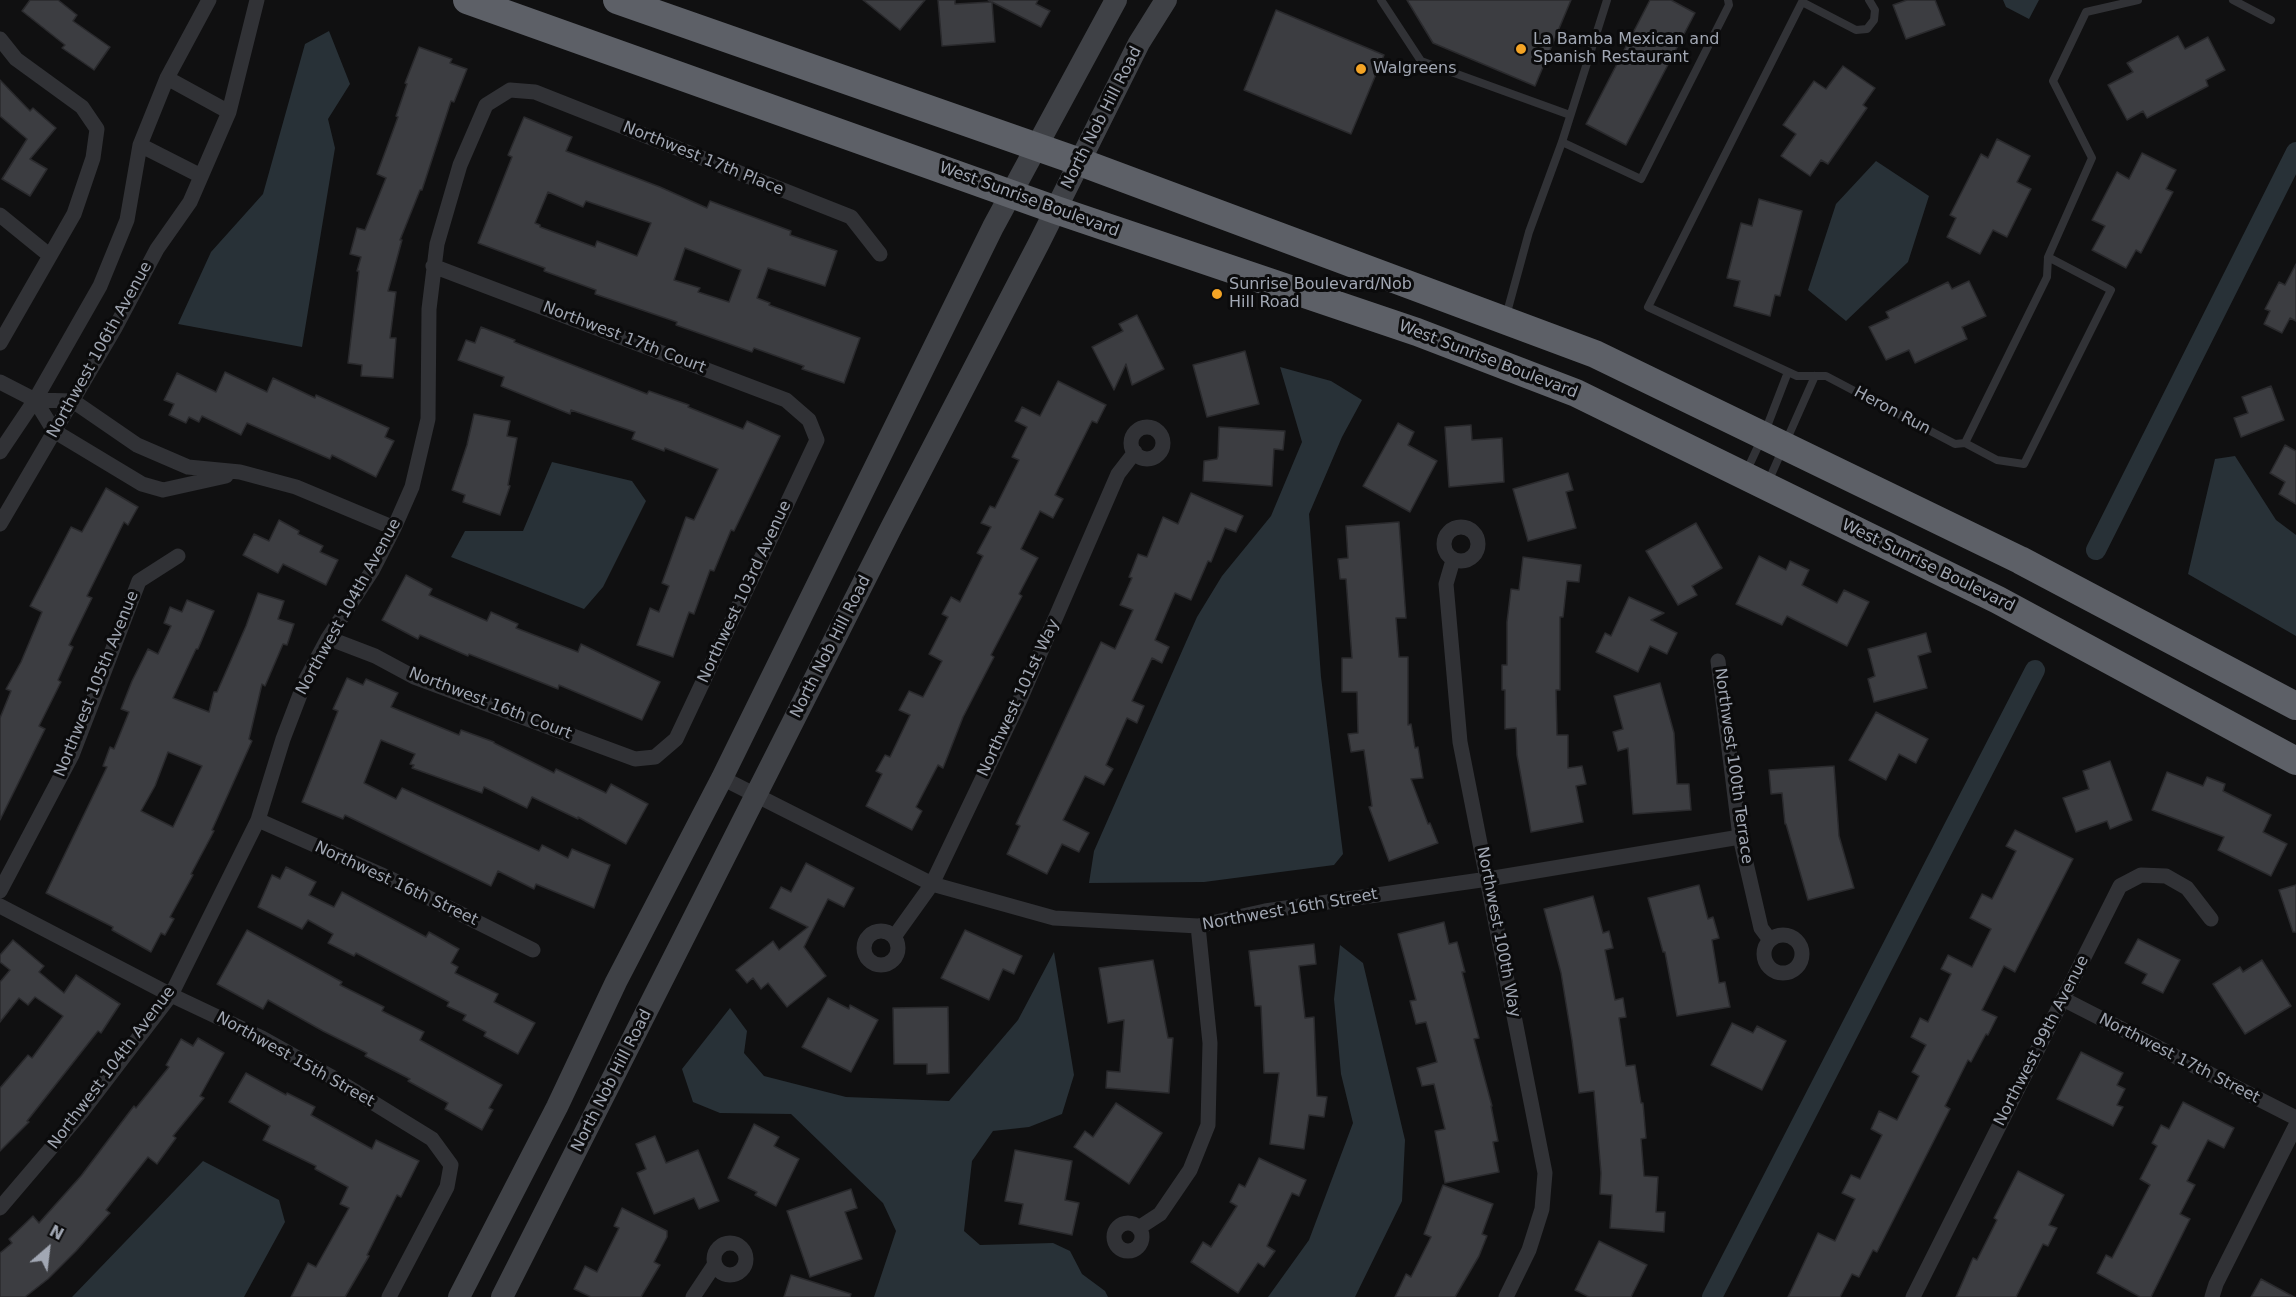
<!DOCTYPE html>
<style>
body{margin:0}
#map{position:relative;width:2296px;height:1297px;overflow:hidden;background:#101011;font-family:"DejaVu Sans",sans-serif}
canvas{display:block}
.north{position:absolute;left:18px;top:1219px;width:60px;height:60px;-webkit-text-stroke:4px #0b0b0c;paint-order:stroke;rotate:28deg;font-size:16px;font-weight:700;line-height:24px;text-align:center;color:#a1a7b3}
.north::after{content:'';display:block;margin:auto;width:21px;height:27px;background:#a1a7b3;clip-path:polygon(50% 0,100% 100%,50% 72%,0 100%)}
</style>
<div id="map">
<canvas width="2296" height="1297"></canvas>
<div class="north">N</div>
</div>
<script>
const context = document.querySelector('canvas').getContext('2d');
context.lineJoin = 'round';
function paint(path, color) { context.fillStyle = color; context.fill(path, 'evenodd'); }
const poly = rows => new Path2D(rows.map(r => 'M' + r).join(''));
function trace(path, color, width, dash) { context.strokeStyle = color; context.lineWidth = width; context.lineCap = dash ? 'butt' : 'round'; context.setLineDash(dash || []); context.stroke(path); }
function write(font, color, halo, rows, align = 'center') {
  context.font = font + ' "DejaVu Sans",sans-serif'; context.lineWidth = 6; context.setLineDash([]); context.textBaseline = 'middle'; context.strokeStyle = halo; context.fillStyle = color; for (const [text, x, y, turn = 0] of rows) {
    context.save(); context.translate(x, y); context.rotate((+turn || 0) * Math.PI / 180); context.textAlign = isNaN(turn) ? turn : align; if (halo) context.strokeText(text, 0, 0); context.fillText(text, 0, 0); context.restore();
  }
}
paint(poly([
 [2003,0,2039,0,2029,19,2006,7],
 [329,31,350,84,328,119,335,148,302,347,178,324,211,252,263,194,305,44],
 [1876,161,1929,196,1908,262,1846,321,1808,290,1836,204],
 [1280,367,1331,381,1362,400,1342,437,1309,514,1321,677,1343,854,1334,865,1204,882,1089,883,1094,851,1197,617,1222,576,1271,516,1302,442],
 [2235,456,2276,520,2296,535,2296,636,2188,574,2215,459],
 [552,462,632,481,646,501,603,587,584,609,451,557,465,531,523,531],
 [1340,945,1363,963,1405,1140,1402,1201,1355,1297,1268,1297,1309,1240,1353,1123,1341,1074,1334,999],
 [1054,952,1074,1075,1062,1114,1029,1127,993,1131,972,1161,964,1231,980,1245,1053,1243,1070,1251,1082,1274,1105,1291,1108,1297,874,1297,896,1231,883,1203,791,1114,720,1113,693,1102,682,1069,730,1008,747,1031,744,1053,764,1076,846,1097,949,1101,1018,1020],
 [203,1161,279,1200,285,1222,244,1297,72,1297]
]), '#283137');
trace(poly([
 [2096,550,2296,152],
 [1712,1297,2035,670]
]), '#283137', 20);
const building = poly([
 [30,0,58,0,77,15,73,21,110,47,94,70,62,48,65,45,22,11,30,0],
 [863,0,925,0,900,30,863,0],
 [938,0,955,0,955,4,991,2,988,0,1038,0,1036,4,1050,11,1041,27,992,2,995,42,942,46,938,0],
 [1407,0,1571,0,1535,86,1433,43,1407,0],
 [1650,0,1671,0,1695,13,1626,145,1586,124,1650,0],
 [1907,0,1935,0,1945,25,1906,39,1893,5,1907,0],
 [1276,10,1384,55,1351,134,1244,90,1276,10],
 [2178,36,2185,49,2208,37,2225,70,2206,80,2208,86,2147,118,2143,111,2127,120,2108,85,2133,72,2127,63,2178,36],
 [419,47,452,59,450,63,467,69,454,102,451,101,422,190,420,190,400,240,402,240,388,291,396,292,390,338,396,338,393,378,361,376,362,365,348,363,359,271,357,271,361,257,350,254,357,228,365,230,386,178,377,174,398,117,396,116,407,84,405,83,419,47],
 [1843,66,1875,88,1863,105,1867,108,1828,164,1821,160,1810,176,1781,156,1796,134,1783,125,1814,81,1826,89,1843,66],
 [0,80,30,111,33,108,56,128,30,159,47,169,30,196,2,179,27,139,0,116,0,80],
 [524,117,572,137,566,151,660,187,707,208,710,201,791,231,790,235,837,251,825,286,768,268,757,298,770,303,769,305,860,338,844,383,802,369,804,366,754,348,752,352,676,325,677,322,595,294,596,290,544,271,545,268,478,243,512,157,508,155,524,117],
 [548,192,583,207,586,201,651,223,637,256,597,241,595,247,540,227,540,225,535,223,548,192],
 [685,248,741,270,729,302,698,292,700,288,674,280,685,248],
 [1997,139,2030,156,2017,182,2031,189,2007,237,1993,230,1980,254,1947,237,1956,218,1950,215,1981,154,1988,158,1997,139],
 [2142,153,2176,170,2166,189,2173,192,2141,253,2136,250,2126,268,2092,250,2105,226,2092,220,2117,172,2129,179,2142,153],
 [1759,199,1802,211,1780,296,1775,295,1770,316,1734,306,1740,281,1727,278,1741,223,1752,226,1759,199],
 [2296,264,2296,321,2290,318,2282,333,2264,324,2270,311,2265,309,2279,282,2285,285,2296,264],
 [1969,281,1986,316,1962,327,1967,339,1915,363,1909,350,1886,360,1869,327,1889,318,1886,312,1948,282,1952,289,1969,281],
 [1137,315,1164,369,1132,385,1126,364,1114,390,1092,347,1123,331,1119,324,1137,315],
 [481,327,515,340,514,342,647,394,649,391,689,405,688,407,743,429,747,421,780,436,734,531,731,530,714,571,710,570,694,614,689,612,673,657,637,645,650,608,659,612,669,586,662,583,686,517,694,520,718,469,665,448,664,451,632,439,635,432,571,410,570,414,501,386,504,377,458,360,466,340,475,343,481,327],
 [1245,351,1259,404,1207,417,1193,365,1245,351],
 [225,372,267,392,273,378,315,398,316,395,389,428,385,437,394,441,376,477,332,455,330,459,247,423,241,435,202,416,199,422,189,417,186,423,169,415,174,404,164,400,177,373,216,392,225,372],
 [1058,381,1106,405,1097,423,1092,421,1055,495,1063,499,1053,518,1040,511,1021,549,1038,558,1019,594,1022,596,991,655,994,657,963,717,943,768,938,765,916,807,922,811,912,830,866,806,882,774,876,771,885,755,890,757,910,715,899,710,909,691,923,697,942,661,929,654,948,617,942,614,951,597,960,602,983,556,977,553,991,527,981,523,990,506,995,508,1019,460,1012,457,1027,427,1015,421,1022,407,1040,416,1058,381],
 [2271,386,2284,420,2241,437,2234,418,2248,413,2242,397,2271,386],
 [474,414,510,421,507,436,517,438,508,485,510,486,500,515,463,502,465,495,452,490,467,445,474,414],
 [1398,423,1414,432,1408,445,1437,461,1410,512,1363,486,1398,423],
 [1471,425,1472,440,1502,438,1504,482,1449,487,1445,427,1471,425],
 [1219,427,1285,431,1283,450,1274,449,1272,486,1203,481,1204,461,1217,459,1218,456,1219,427],
 [2285,445,2296,451,2296,504,2279,494,2285,482,2270,473,2285,445],
 [1568,473,1573,490,1566,492,1576,528,1528,541,1513,489,1568,473],
 [106,488,138,507,128,525,124,522,87,596,92,598,69,645,73,647,58,680,61,682,39,726,45,729,0,820,0,718,11,691,6,689,21,662,42,612,30,606,71,527,82,532,106,488],
 [1191,493,1243,516,1236,532,1225,528,1211,562,1208,561,1191,600,1175,593,1155,640,1169,647,1162,663,1152,658,1132,701,1144,706,1137,723,1127,718,1106,765,1113,769,1104,785,1085,776,1063,820,1089,833,1079,852,1062,844,1047,874,1007,854,1020,826,1016,824,1101,642,1115,649,1133,610,1120,605,1132,578,1129,577,1138,554,1147,557,1163,517,1178,524,1191,493],
 [279,520,299,531,298,534,323,546,320,552,338,560,326,585,283,564,278,573,243,555,254,534,269,541,279,520],
 [1399,522,1406,618,1396,618,1399,657,1408,657,1408,725,1411,724,1415,748,1418,747,1423,778,1411,779,1428,824,1430,823,1438,843,1389,861,1369,807,1372,806,1364,750,1351,752,1348,734,1358,733,1357,692,1342,692,1342,658,1352,658,1346,579,1340,579,1338,559,1348,558,1346,526,1399,522],
 [1696,523,1722,568,1692,586,1697,595,1678,605,1646,551,1696,523],
 [1759,556,1786,570,1790,561,1809,570,1802,585,1837,603,1844,590,1869,602,1847,646,1787,616,1782,625,1736,604,1759,556],
 [1523,557,1581,565,1579,582,1567,581,1563,617,1560,617,1560,690,1556,690,1557,735,1568,735,1568,768,1582,766,1586,784,1576,786,1583,822,1531,832,1517,755,1516,728,1505,729,1505,690,1502,690,1502,665,1507,665,1507,622,1511,589,1519,590,1523,557],
 [406,575,432,589,429,595,487,621,491,612,518,624,516,628,578,652,581,644,660,682,642,720,559,685,558,689,469,654,468,656,420,635,418,639,382,620,406,575],
 [258,593,284,601,278,619,294,624,287,645,283,644,265,686,262,684,249,739,252,741,212,830,214,831,191,874,193,875,170,917,174,919,165,935,161,933,151,952,112,930,113,927,46,893,107,767,103,766,110,747,114,749,129,712,121,709,132,681,148,649,158,654,171,626,164,623,170,607,182,612,187,600,214,611,198,649,196,649,173,698,209,712,214,692,217,692,246,626,258,593],
 [168,752,202,766,173,827,141,811,155,786,168,752],
 [1629,597,1664,613,1651,620,1677,633,1667,654,1650,646,1638,672,1596,652,1605,633,1611,636,1629,597],
 [1926,633,1931,652,1918,656,1927,688,1874,702,1868,679,1875,676,1868,649,1926,633],
 [347,678,363,685,366,679,398,693,391,707,459,735,461,730,494,742,494,743,554,773,556,769,606,793,611,784,648,804,626,844,578,817,578,819,532,797,527,808,484,787,482,793,412,768,414,765,410,764,415,754,381,740,364,783,396,799,402,788,539,851,542,845,568,858,572,849,610,865,594,908,536,884,534,889,498,871,491,886,345,815,343,819,302,802,338,711,333,709,347,678],
 [1660,683,1674,733,1677,784,1689,784,1691,810,1633,814,1628,748,1618,751,1613,732,1623,729,1614,696,1660,683],
 [1876,712,1928,739,1916,763,1899,754,1886,780,1849,760,1876,712],
 [2110,761,2132,820,2110,829,2107,821,2076,832,2063,798,2089,789,2083,771,2110,761],
 [1834,766,1839,836,1854,888,1808,900,1786,824,1785,824,1782,793,1771,794,1769,770,1834,766],
 [2167,772,2203,786,2207,777,2225,784,2223,791,2271,815,2263,832,2287,844,2271,876,2218,850,2224,837,2152,810,2167,772],
 [2015,830,2073,859,2015,972,2004,966,1982,1010,1997,1017,1988,1035,1986,1034,1971,1062,1968,1060,1945,1106,1950,1109,1877,1252,1873,1250,1859,1277,1852,1274,1840,1297,1788,1297,1818,1233,1835,1241,1855,1199,1842,1193,1851,1175,1860,1179,1882,1135,1871,1129,1879,1111,1897,1120,1919,1076,1912,1072,1926,1045,1911,1037,1920,1018,1928,1022,1951,974,1941,969,1948,955,1972,967,1991,929,1970,918,1982,894,1992,899,2016,851,2006,846,2015,830],
 [806,863,854,888,844,907,828,899,804,947,826,976,787,1007,768,983,761,989,753,978,747,983,736,970,773,941,779,950,808,927,770,908,781,887,791,892,806,863],
 [286,867,316,882,309,895,334,907,342,892,426,937,429,932,459,949,451,963,458,967,455,973,498,994,494,1002,535,1023,518,1054,484,1036,486,1032,463,1020,466,1015,447,1006,449,1002,356,953,354,956,328,943,333,934,308,920,302,929,258,907,272,875,280,879,286,867],
 [1699,885,1708,919,1713,917,1719,938,1712,940,1719,983,1725,982,1730,1007,1677,1016,1665,952,1663,952,1648,898,1699,885],
 [2296,885,2296,932,2293,932,2279,890,2296,885],
 [1593,896,1603,933,1609,931,1613,948,1605,950,1615,1000,1623,998,1626,1017,1619,1018,1626,1066,1635,1065,1641,1103,1643,1103,1646,1138,1641,1139,1644,1176,1658,1177,1656,1212,1665,1212,1664,1232,1610,1228,1612,1195,1600,1194,1601,1173,1594,1091,1579,1093,1572,1040,1561,973,1544,909,1593,896],
 [1444,922,1449,944,1457,942,1465,972,1462,972,1479,1038,1474,1039,1492,1106,1491,1106,1498,1141,1493,1142,1499,1172,1445,1183,1435,1131,1445,1129,1434,1084,1422,1086,1417,1068,1437,1062,1426,1022,1416,1024,1410,1001,1416,1000,1398,934,1444,922],
 [247,930,342,982,340,985,384,1007,382,1011,424,1032,420,1040,502,1085,489,1108,493,1110,482,1130,445,1109,448,1103,408,1081,410,1079,365,1056,367,1053,323,1031,268,1000,263,1009,217,984,247,930],
 [965,930,1022,956,1014,974,1003,969,989,1000,941,978,965,930],
 [2138,939,2180,960,2163,993,2142,983,2147,974,2125,963,2138,939],
 [13,940,44,966,39,972,64,993,76,975,120,1004,101,1033,98,1031,27,1121,29,1122,0,1151,0,1088,28,1055,32,1058,63,1016,35,997,28,1005,19,998,0,1022,0,982,10,970,0,962,0,955,13,940],
 [1314,944,1316,964,1299,966,1305,1018,1314,1017,1317,1096,1327,1097,1324,1117,1309,1115,1304,1149,1270,1144,1279,1073,1264,1073,1261,1006,1255,1006,1249,951,1314,944],
 [1153,960,1168,1038,1173,1038,1169,1093,1106,1088,1107,1071,1120,1072,1124,1020,1108,1023,1099,968,1153,960],
 [2262,960,2291,1006,2245,1034,2213,984,2240,967,2243,972,2262,960],
 [828,998,849,1009,850,1005,878,1020,851,1072,802,1047,828,998],
 [948,1007,949,1073,927,1074,927,1064,894,1064,893,1008,948,1007],
 [1732,1023,1753,1033,1757,1026,1786,1041,1762,1090,1711,1065,1732,1023],
 [198,1038,224,1053,200,1096,204,1098,173,1136,176,1138,157,1164,148,1157,106,1210,110,1213,76,1251,48,1279,25,1297,0,1297,0,1253,12,1243,9,1239,33,1216,39,1223,81,1176,134,1106,136,1108,169,1067,166,1065,181,1039,193,1046,198,1038],
 [2081,1052,2123,1073,2117,1085,2125,1089,2117,1105,2123,1107,2113,1126,2057,1099,2081,1052],
 [246,1073,286,1095,287,1093,315,1107,311,1115,372,1149,376,1140,419,1161,401,1197,397,1195,367,1255,369,1256,345,1297,291,1297,308,1263,316,1267,349,1208,340,1204,348,1187,315,1169,316,1166,263,1140,270,1126,229,1102,246,1073],
 [2183,1102,2234,1128,2224,1148,2208,1140,2187,1181,2195,1185,2180,1214,2190,1219,2151,1297,2140,1297,2097,1273,2106,1255,2112,1258,2150,1185,2140,1179,2157,1146,2152,1143,2161,1125,2169,1129,2183,1102],
 [1116,1103,1162,1133,1129,1184,1074,1147,1085,1131,1093,1137,1116,1103],
 [754,1124,779,1137,774,1146,799,1159,776,1206,755,1195,757,1192,728,1178,754,1124],
 [655,1136,666,1163,698,1150,719,1201,699,1209,694,1198,654,1214,637,1173,646,1169,636,1144,655,1136],
 [1015,1150,1072,1161,1065,1200,1079,1203,1072,1235,1019,1224,1023,1204,1005,1201,1015,1150],
 [1259,1158,1306,1180,1299,1196,1292,1193,1267,1246,1275,1251,1264,1267,1258,1263,1238,1293,1191,1262,1203,1242,1211,1247,1237,1206,1230,1202,1239,1184,1245,1187,1259,1158],
 [2018,1171,2064,1195,2049,1225,2057,1228,2048,1246,2043,1244,2016,1297,1956,1297,1973,1258,1977,1260,1997,1220,1994,1218,2018,1171],
 [1443,1185,1493,1204,1482,1234,1487,1236,1479,1256,1455,1297,1395,1297,1406,1274,1411,1277,1431,1237,1424,1234,1443,1185],
 [851,1189,857,1208,845,1212,862,1259,810,1277,787,1211,851,1189],
 [622,1208,667,1231,667,1237,654,1262,660,1265,641,1297,591,1297,574,1289,585,1266,597,1272,619,1228,614,1226,622,1208],
 [1599,1241,1647,1265,1631,1297,1589,1297,1575,1290,1599,1241],
 [791,1275,851,1294,850,1297,784,1297,791,1275],
 [2261,1279,2294,1297,2251,1297,2261,1279]
]);
paint(building, '#3c3d41');
trace(building, '#2a2a2d', 1.5);
trace(poly([
 [1381,0,1421,61,1570,115],
 [1803,0,1648,307,1797,376,1826,376,1955,444,1965,443,1997,460,2024,464,2111,290,2048,257],
 [2233,0,2271,20],
 [1802,2,1856,30,1867,29,1874,20,1875,10,1869,0],
 [1562,142,1641,179,1729,5,1728,0],
 [1506,316,1529,232,1562,142,1607,0],
 [1766,429,1788,372],
 [1965,443,2047,277,2048,257,2092,158,2053,81,2086,12,2138,0],
 [1747,470,1761,440],
 [1768,482,1815,376]
]), '#313236', 8);
trace(poly([
 [0,39,16,59,82,107,97,129,93,158,74,214,0,343],
 [167,78,229,112],
 [140,145,201,176],
 [0,215,49,255],
 [0,382,35,400,73,401,137,445,188,467,240,472,296,487,394,528],
 [35,400,54,431,142,484,163,490,226,476],
 '1131 443a16 16 0 1 1 32 0a16 16 0 1 1-32 0Z',
 [0,452,35,400,100,286,127,220,140,145,167,78,209,0],
 [0,524,115,328,157,249,190,202,229,112,257,0],
 '1444 544a17 17 0 1 1 34 0a17 17 0 1 1-34 0Z',
 [1453,560,1446,584,1460,742,1545,1173,1542,1209,1529,1250,1506,1297],
 [328,638,375,656,414,677,635,759,655,757,676,739,817,440,809,420,786,400,433,266],
 [1718,661,1740,837,1761,928,1770,940],
 [722,778,932,884,1054,918,1198,926,1265,911,1488,879,1740,837],
 [258,820,389,878,533,950],
 [0,891,72,755,139,581,178,556],
 [0,906,171,995,262,1038,330,1076,432,1139,451,1165,447,1187,389,1297],
 '864 948a17 17 0 1 1 34 0a17 17 0 1 1-34 0Z',
 '1764 954a19 19 0 1 1 38 0a19 19 0 1 1-38 0Z',
 [894,937,932,884,1019,702,1118,474,1135,452],
 [2063,999,2296,1118],
 [0,1208,81,1113,171,995,258,820,283,739,306,679,328,638,372,571,394,528,412,487,428,419,429,309,437,244,460,165,486,105,510,90,535,92,851,217,880,254],
 '1114 1237a14 14 0 1 1 28 0a14 14 0 1 1-28 0Z',
 [1140,1227,1160,1214,1190,1170,1208,1125,1210,1043,1198,926],
 '714 1259a16 16 0 1 1 32 0a16 16 0 1 1-32 0Z',
 [693,1297,715,1264],
 [1913,1297,2120,886,2141,875,2166,876,2187,888,2211,919],
 [2212,1297,2216,1284,2296,1125]
]), '#313236', 15);
trace(poly([
 [459,1297,557,1107,616,982,722,778,993,227,1116,0],
 [502,1297,891,528,1039,243,1139,43,1166,0]
]), '#3f4146', 22);
trace(poly([
 [467,0,1056,210,1417,332,1576,393,1998,600,2296,761],
 [617,0,1080,162,1595,354,2020,560,2296,706]
]), '#5d6067', 28);
for (const [x, y, r, color] of [
 [1521,49,6,"#f4a425"],
 [1361,69,6,"#f4a425"],
 [1217,294,6,"#f4a425"]
]) { const dot = new Path2D(); dot.arc(x, y, r, 0, 2 * Math.PI); context.fillStyle = color; context.fill(dot); trace(dot, '#0b0b0c', 2); }
write('16px', '#a1a7b3', '#0b0b0c', [
 ["La Bamba Mexican and",1533,40],
 ["Spanish Restaurant",1533,58],
 ["Walgreens",1373,69],
 ["Sunrise Boulevard/Nob",1229,285],
 ["Hill Road",1229,303]
], 'left');
write('16px', '#a1a7b3', '#0b0b0c', [
 ["North Nob Hill Road",1102,118,-63],
 ["Northwest 17th Place",703,159,22],
 ["West Sunrise Boulevard",1029,200,20],
 ["Northwest 17th Court",624,338,21],
 ["Northwest 106th Avenue",100,350,-61],
 ["West Sunrise Boulevard",1488,360,21],
 ["Heron Run",1892,411,28],
 ["West Sunrise Boulevard",1928,566,26],
 ["Northwest 103rd Avenue",745,592,-65],
 ["Northwest 104th Avenue",349,607,-61],
 ["North Nob Hill Road",831,647,-63],
 ["Northwest 105th Avenue",97,684,-68],
 ["Northwest 101st Way",1019,698,-65],
 ["Northwest 16th Court",490,704,21],
 ["Northwest 100th Terrace",1733,766,82],
 ["Northwest 16th Street",396,884,25],
 ["Northwest 16th Street",1290,910,-10],
 ["Northwest 100th Way",1498,932,79],
 ["Northwest 99th Avenue",2042,1041,-63],
 ["Northwest 17th Street",2179,1059,27],
 ["Northwest 15th Street",295,1060,29],
 ["Northwest 104th Avenue",112,1068,-53],
 ["North Nob Hill Road",612,1081,-63]
]);
</script>
